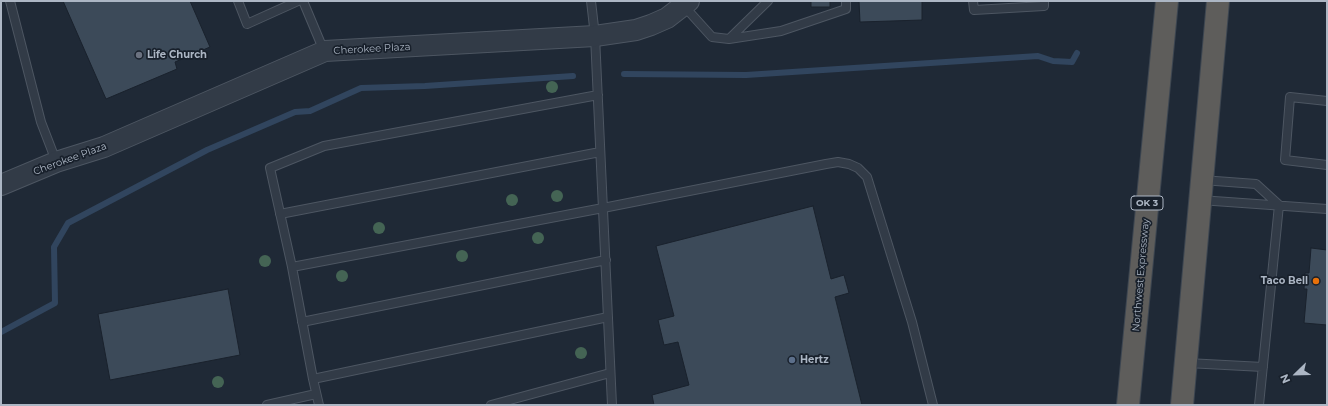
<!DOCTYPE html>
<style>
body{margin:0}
#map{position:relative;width:1328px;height:406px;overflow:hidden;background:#1f2936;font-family:Montserrat,sans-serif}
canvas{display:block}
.frame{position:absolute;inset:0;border:2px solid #acb6c4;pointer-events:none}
.north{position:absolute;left:1276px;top:354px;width:40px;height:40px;-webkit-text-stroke:3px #18202b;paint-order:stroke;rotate:247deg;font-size:11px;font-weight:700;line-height:16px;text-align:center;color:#acb6c4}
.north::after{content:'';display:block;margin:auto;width:14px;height:18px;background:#acb6c4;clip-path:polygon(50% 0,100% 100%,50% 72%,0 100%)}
</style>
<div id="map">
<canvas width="1328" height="406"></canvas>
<div class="frame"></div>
<div class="north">N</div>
</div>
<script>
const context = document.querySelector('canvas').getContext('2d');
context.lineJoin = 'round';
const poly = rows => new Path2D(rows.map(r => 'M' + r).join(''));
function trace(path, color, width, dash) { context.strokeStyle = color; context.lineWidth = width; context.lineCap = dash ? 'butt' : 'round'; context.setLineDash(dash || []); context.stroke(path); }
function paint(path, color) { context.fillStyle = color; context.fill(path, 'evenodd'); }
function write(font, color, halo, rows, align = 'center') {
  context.font = font + ' Montserrat,sans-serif'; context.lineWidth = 3.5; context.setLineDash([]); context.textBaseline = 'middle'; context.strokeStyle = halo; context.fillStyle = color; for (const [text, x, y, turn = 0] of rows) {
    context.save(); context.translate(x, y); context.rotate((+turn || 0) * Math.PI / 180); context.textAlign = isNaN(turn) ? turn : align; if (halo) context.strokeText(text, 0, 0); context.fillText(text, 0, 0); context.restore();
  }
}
trace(poly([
 [624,74,746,75,1038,56,1053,61,1072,62,1077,53],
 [1,332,55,303,54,247,68,223,207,150,295,112,310,111,361,88,425,86,573,76]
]), '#31455e', 6);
const building = poly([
 [63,1,190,1,210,47,175,62,177,69,106,99,63,1],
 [811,1,830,1,830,7,811,7,811,1],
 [859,1,922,1,922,20,860,22,859,1],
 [813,206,831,279,844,275,849,293,835,297,862,405,654,405,652,395,689,385,678,342,664,345,658,320,674,316,656,246,813,206],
 [1311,248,1327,250,1327,325,1304,323,1307,289,1304,289,1305,273,1309,273,1311,248],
 [228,289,240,355,110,380,98,314,228,289]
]);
paint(building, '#3c4a59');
trace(building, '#1a222d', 1);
const service = poly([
 [10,1,41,122,56,161],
 [238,1,247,24,298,1],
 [303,1,324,51],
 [591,1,595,36,612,405],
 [973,1,974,10,1044,6,1044,1],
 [684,6,712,37,729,39,768,1],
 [729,39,781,31,846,9,846,1],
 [1327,101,1290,97,1285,160,1327,165],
 [1202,180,1256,184,1279,205],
 [1200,200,1327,209],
 [280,214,600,152],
 [292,267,603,208,826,164,838,162,849,164,858,168,867,177,912,322,933,405],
 [302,322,606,260],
 [1187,363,1263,367],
 [313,379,608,317],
 [267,405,316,394],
 [319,405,313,379,292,267,270,168,324,146,598,95],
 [491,405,610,373],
 [1259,405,1279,205]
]);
const tertiary = poly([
 [1,185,56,162,104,147,325,51,595,36,636,30,651,25,667,18,689,1]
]);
const trunk = poly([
 [1128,405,1167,1],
 [1182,405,1218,1]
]);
trace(service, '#4d5662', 10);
trace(tertiary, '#4d5662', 22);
trace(trunk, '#3d4651', 24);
trace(service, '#323b47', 8);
trace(tertiary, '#323b47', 20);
trace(trunk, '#5e5d5b', 22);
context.fillStyle = '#446454';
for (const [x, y] of [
 [552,87],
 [557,196],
 [512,200],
 [379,228],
 [538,238],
 [462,256],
 [265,261],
 [342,276],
 [581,353],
 [218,382]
]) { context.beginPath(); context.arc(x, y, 6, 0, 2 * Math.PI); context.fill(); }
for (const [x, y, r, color] of [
 [139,55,4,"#6b7280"],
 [1316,281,4,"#e8710a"],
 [792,360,4,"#5c6f8a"]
]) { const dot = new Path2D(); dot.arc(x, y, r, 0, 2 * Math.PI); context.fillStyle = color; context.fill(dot); trace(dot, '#18202b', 1.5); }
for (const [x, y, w] of [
 [1147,203,32]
]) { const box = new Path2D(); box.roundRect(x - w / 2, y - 7, w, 14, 3); context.fillStyle = '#18202b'; context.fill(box); trace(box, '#acb6c4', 1); }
write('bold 9px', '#acb6c4', null, [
 ["OK 3",1147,203]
]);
write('10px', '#acb6c4', '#18202b', [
 ["Cherokee Plaza",372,49,-3],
 ["Cherokee Plaza",70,159,-20],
 ["Northwest Expressway",1141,275,-85]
]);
write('bold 10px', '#acb6c4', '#18202b', [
 ["Life Church",147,55],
 ["Taco Bell",1308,281,"right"],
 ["Hertz",800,360]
], 'left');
</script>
